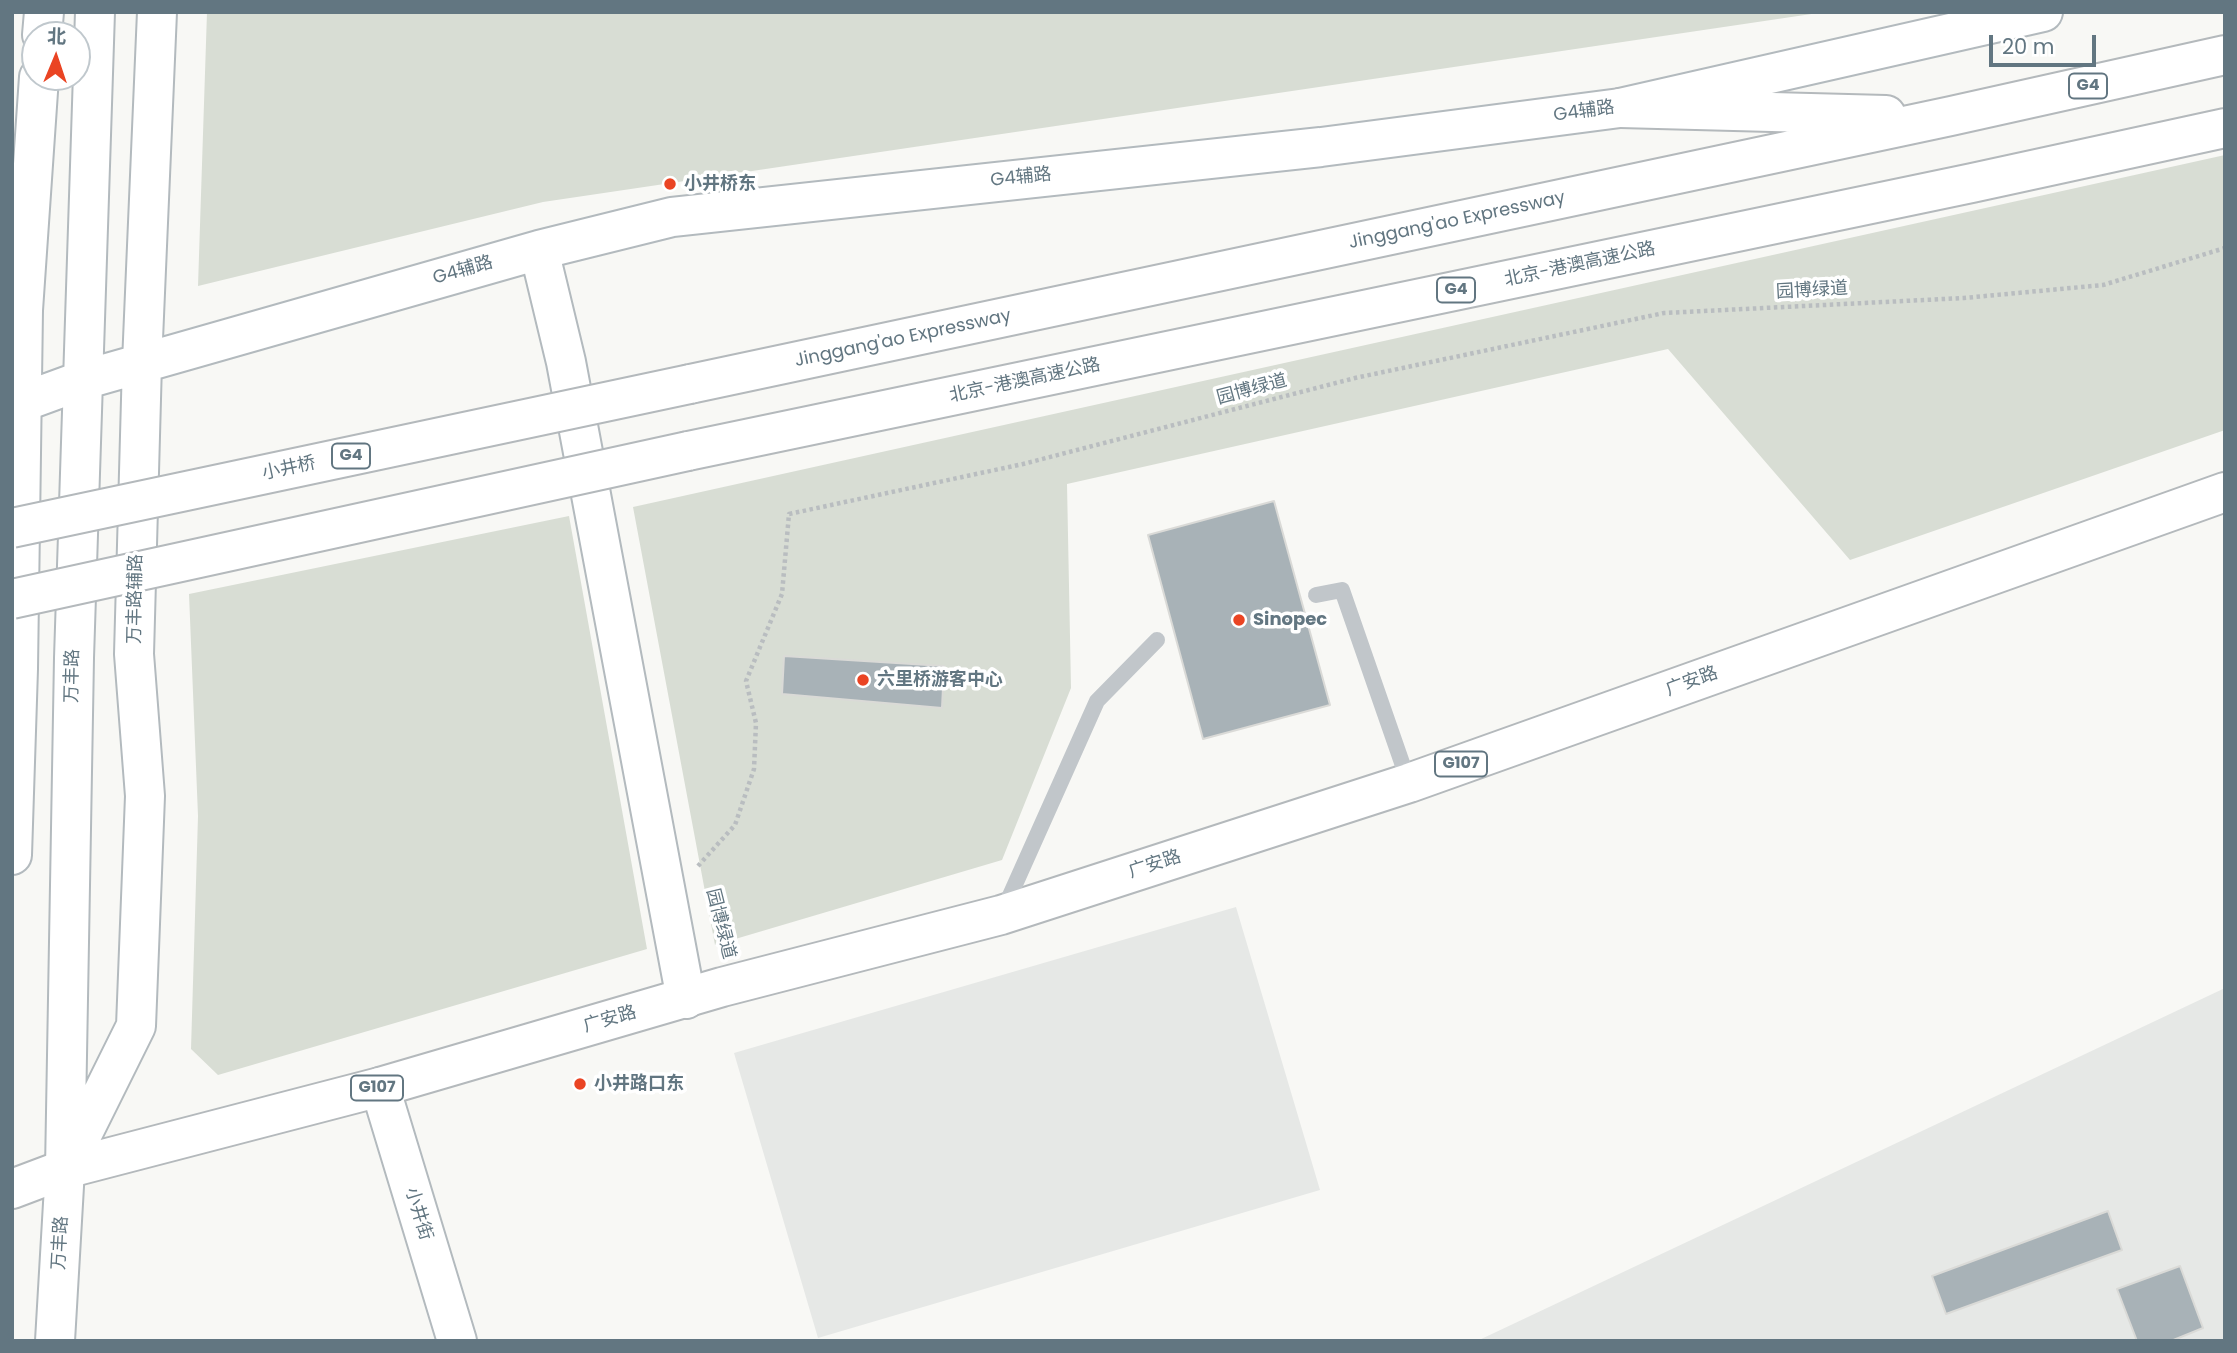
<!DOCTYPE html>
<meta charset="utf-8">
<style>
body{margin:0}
#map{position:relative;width:2237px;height:1353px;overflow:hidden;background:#f8f8f5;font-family:Poppins,"Noto Sans SC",sans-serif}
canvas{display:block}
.frame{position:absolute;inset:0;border:14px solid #627681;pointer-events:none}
.north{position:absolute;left:21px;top:21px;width:70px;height:70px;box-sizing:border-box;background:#fff;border:2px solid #c0c8cd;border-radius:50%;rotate:2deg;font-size:19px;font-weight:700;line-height:28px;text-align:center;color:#627681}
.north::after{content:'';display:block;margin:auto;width:24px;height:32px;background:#ea4423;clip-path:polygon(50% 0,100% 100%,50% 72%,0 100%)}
.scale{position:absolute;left:1989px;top:35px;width:107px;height:32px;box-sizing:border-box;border:4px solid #627681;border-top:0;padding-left:9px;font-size:21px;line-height:24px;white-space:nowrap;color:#627681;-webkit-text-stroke:5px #fff;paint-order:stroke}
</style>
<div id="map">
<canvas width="2237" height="1353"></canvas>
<div class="frame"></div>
<div class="north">北</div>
<div class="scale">20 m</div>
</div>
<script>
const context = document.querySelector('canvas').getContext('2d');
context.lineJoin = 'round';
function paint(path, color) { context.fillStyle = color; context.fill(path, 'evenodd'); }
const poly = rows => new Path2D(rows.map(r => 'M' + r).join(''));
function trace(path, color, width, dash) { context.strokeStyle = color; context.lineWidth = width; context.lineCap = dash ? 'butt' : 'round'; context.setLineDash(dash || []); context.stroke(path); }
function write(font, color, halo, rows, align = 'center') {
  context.font = font + ' Poppins,"Noto Sans SC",sans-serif'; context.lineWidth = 7; context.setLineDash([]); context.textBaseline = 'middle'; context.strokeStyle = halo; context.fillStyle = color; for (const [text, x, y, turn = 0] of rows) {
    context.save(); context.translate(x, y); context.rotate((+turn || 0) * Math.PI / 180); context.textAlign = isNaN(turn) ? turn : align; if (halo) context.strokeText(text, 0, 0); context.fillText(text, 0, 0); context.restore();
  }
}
paint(poly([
 [1236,907,1320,1190,818,1338,734,1053],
 [2225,988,2225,1341,1477,1341]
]), '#e6e8e6');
paint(poly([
 [207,12,1825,12,543,202,198,286],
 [2225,155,2225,430,1850,560,1668,349,1067,484,1071,688,1002,860,715,945,633,507],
 [569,516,647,949,218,1075,191,1049,198,816,189,594]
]), '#d8ddd4');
const building = poly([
 [1274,501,1330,705,1203,739,1148,535,1274,501],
 [784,656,944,666,942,708,782,694,784,656],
 [2108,1211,2122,1250,1946,1314,1932,1276,2108,1211],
 [2180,1266,2203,1328,2171,1341,2137,1341,2117,1289,2180,1266]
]);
paint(building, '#a8b2b7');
trace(building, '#dadad7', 2);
const secondary = poly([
 [42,35,44,12],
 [539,250,566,362,686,999],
 [12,406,83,380,539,250,672,217,1321,147,1620,108,2043,12],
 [12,855,18,669,23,310,39,77],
 [380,1087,457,1341],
 [69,1161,136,1026,145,796,134,654,142,363,157,12],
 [55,1341,65,1169,74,658,95,12]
]);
const highway = poly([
 [1620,108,1886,115],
 [690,384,1951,116,2225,55],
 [688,451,1972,183,2225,128],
 [12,1189,65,1169,380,1087,722,987,1001,915,1409,783,2225,492]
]);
trace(secondary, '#b3babe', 42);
trace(highway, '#b4b9bc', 42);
trace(poly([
 [698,866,735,825,754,769,756,723,746,681,782,594,789,514,1023,464,1355,378,1664,313,1964,298,2103,285,2225,248]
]), '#b9bdc0', 4.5, [3.5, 3.5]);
trace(poly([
 [1316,595,1342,590,1409,783],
 [1004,909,1097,701,1157,640]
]), '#c1c6ca', 16);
trace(secondary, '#fff', 38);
trace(highway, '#fff', 38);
const highwayBridge = poly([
 [12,528,690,384],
 [12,599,688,451]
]);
trace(highwayBridge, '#b4b9bc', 42, []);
trace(highwayBridge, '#fff', 38);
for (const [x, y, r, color] of [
 [670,184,7,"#ea4423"],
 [1239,620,7,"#ea4423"],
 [863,680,7,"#ea4423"],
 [580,1084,7,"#ea4423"]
]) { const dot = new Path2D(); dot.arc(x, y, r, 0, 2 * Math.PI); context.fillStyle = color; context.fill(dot); trace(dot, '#fff', 2.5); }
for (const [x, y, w] of [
 [2088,86,38],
 [1456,290,38],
 [351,456,38],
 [1461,764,52],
 [377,1088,52]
]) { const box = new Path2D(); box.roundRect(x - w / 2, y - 12.5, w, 25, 5); context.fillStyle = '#fff'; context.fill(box); trace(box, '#627681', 2); }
write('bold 16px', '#627681', null, [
 ["G4",2088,86],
 ["G4",1456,290],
 ["G4",351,456],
 ["G107",1461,764],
 ["G107",377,1088]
]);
write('18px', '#627681', '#fff', [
 ["G4辅路",1584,112,-8],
 ["G4辅路",1021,178,-6],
 ["Jinggang'ao Expressway",1457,221,-12],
 ["北京-港澳高速公路",1580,265,-12],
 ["G4辅路",463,271,-16],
 ["园博绿道",1812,291,-3],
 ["Jinggang'ao Expressway",903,339,-12],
 ["北京-港澳高速公路",1025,381,-12],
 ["园博绿道",1252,390,-15],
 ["小井桥",289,469,-12],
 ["万丰路辅路",136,599,-89],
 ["万丰路",73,676,-89],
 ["广安路",1692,682,-20],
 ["广安路",1155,865,-18],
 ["园博绿道",720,924,76],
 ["广安路",610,1020,-16],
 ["小井街",418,1214,73],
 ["万丰路",61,1243,-87]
]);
write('bold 18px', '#627681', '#fff', [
 ["小井桥东",684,184],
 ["Sinopec",1253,620],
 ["六里桥游客中心",877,680],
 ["小井路口东",594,1084]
], 'left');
</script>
